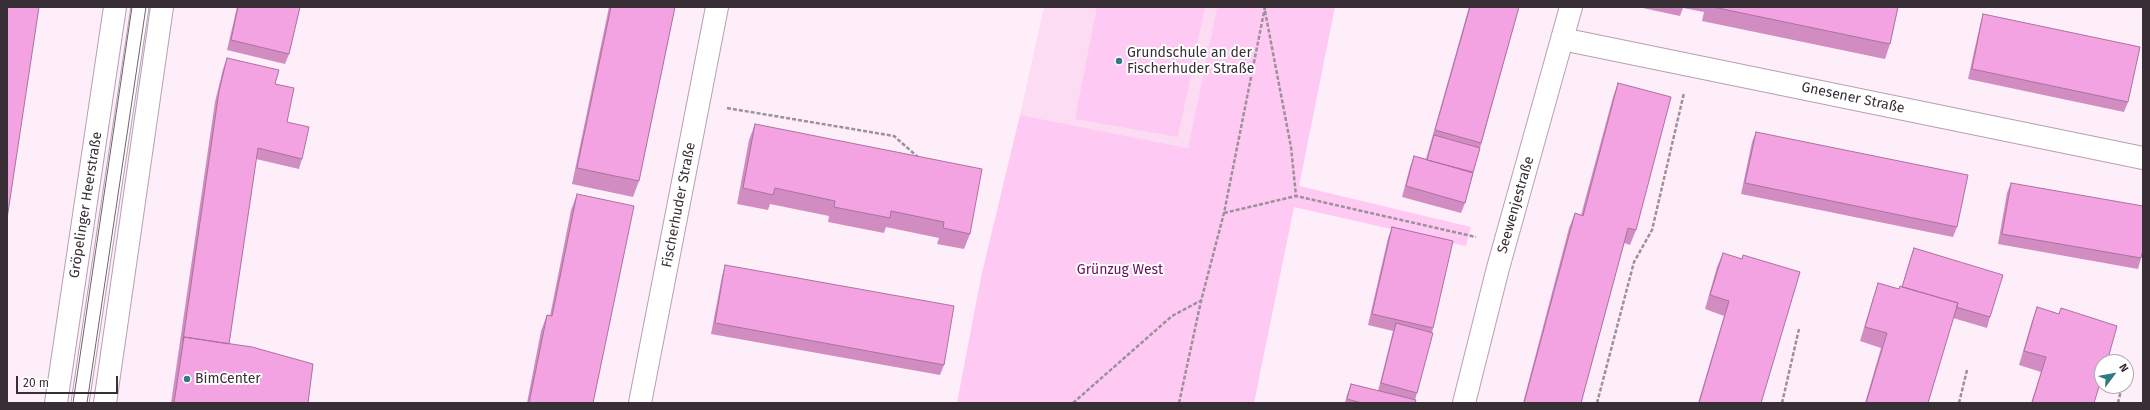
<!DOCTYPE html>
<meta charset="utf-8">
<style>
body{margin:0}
#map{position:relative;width:2150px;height:410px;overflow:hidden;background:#fdeefa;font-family:"Fira Sans",sans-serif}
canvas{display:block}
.frame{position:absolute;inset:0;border:8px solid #382f36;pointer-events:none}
.north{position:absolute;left:2094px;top:354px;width:40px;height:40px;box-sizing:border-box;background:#fff;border:1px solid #afacaf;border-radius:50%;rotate:58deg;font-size:11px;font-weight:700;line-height:16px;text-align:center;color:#382f36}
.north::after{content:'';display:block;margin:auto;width:14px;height:18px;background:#327a84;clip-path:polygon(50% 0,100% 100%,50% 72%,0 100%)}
.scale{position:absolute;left:16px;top:376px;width:102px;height:18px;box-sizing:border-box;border:2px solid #382f36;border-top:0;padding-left:5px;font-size:12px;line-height:14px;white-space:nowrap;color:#382f36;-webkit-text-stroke:3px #fff;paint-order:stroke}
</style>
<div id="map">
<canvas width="2150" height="410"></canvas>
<div class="frame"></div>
<div class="north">N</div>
<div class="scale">20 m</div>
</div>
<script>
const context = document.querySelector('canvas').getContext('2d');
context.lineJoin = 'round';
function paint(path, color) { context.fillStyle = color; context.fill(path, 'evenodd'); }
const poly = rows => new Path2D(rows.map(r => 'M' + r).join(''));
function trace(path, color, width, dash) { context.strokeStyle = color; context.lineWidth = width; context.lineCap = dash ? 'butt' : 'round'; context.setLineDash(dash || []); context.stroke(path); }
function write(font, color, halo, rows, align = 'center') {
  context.font = font + ' "Fira Sans",sans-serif'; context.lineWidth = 4; context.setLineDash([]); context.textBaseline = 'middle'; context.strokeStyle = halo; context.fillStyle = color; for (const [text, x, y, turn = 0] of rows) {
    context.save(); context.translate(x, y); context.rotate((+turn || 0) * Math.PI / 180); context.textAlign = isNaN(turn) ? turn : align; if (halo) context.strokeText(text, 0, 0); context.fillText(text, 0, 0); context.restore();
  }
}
paint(poly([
 [1044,7,1217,7,1188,148,1020,115]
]), '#fbdcf3');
paint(poly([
 [1097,7,1205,7,1178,137,1075,119],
 [1217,7,1335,7,1299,186,1471,227,1466,246,1294,207,1254,403,957,403,981,277,1020,115,1188,148]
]), '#fec9f2');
const lane = poly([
 [80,403,140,7]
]);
const street = poly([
 [1562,39,2143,158],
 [640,403,717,7],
 [1464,403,1498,268,1571,7]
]);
const secondary = poly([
 [56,403,115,7],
 [105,403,162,7]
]);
trace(lane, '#b7a0b2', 19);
trace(street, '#b7a0b2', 24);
trace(secondary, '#b7a0b2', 24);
trace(poly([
 [1265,11,1291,147,1296,196],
 [727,108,894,136,919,158],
 [1224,213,1296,196,1476,237],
 [1073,403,1172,316,1200,301],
 [1179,403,1201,301,1224,213,1265,7],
 [1597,403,1634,262,1652,230,1684,93],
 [1782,403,1799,329],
 [1959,403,1967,370],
 [2118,403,2122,386]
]), '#9c9099', 2.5, [4, 2]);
trace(lane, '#fff', 17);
trace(street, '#fff', 22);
trace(secondary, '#fff', 22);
trace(poly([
 [73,403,132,7],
 [87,403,146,7]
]), '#6e636b', 1);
paint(poly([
 [237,7,300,7,289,54,285,64,227,50],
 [609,7,675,7,639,181,633,197,572,184],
 [1469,7,1519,7,1465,203,1461,213,1402,197,1410,167,1414,156,1426,159],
 [1638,7,1898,7,1890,44,1885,59,1702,21,1704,12,1683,8,1680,16],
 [1983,14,2128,102,2124,112,1968,79,1980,25],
 [227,58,275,84,287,122,302,159,299,169,256,159,229,344,308,403,171,403,215,102,223,69],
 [1618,83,1636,230,1630,245,1624,243,1581,403,1523,403,1569,228,1575,213,1581,215,1613,97],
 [755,124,970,234,964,249,937,244,939,238,886,227,884,233,828,222,829,216,770,204,768,210,737,204,749,140],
 [1756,132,1957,227,1953,237,1741,194,1752,142],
 [2011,183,2141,258,2138,269,1998,244,2007,193],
 [577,194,593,403,527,403,541,331,547,315,550,316,571,210],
 [1392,227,1433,328,1432,333,1417,393,1415,400,1415,403,1345,403,1347,395,1351,384,1378,391,1393,331,1368,325,1388,238],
 [1914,248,1990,317,1987,328,1953,318,1928,403,1865,403,1881,348,1860,341,1873,298,1878,283,1899,289,1902,287,1910,259],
 [1723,253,1761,403,1698,403,1724,316,1705,309,1717,267],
 [725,265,944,365,940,375,711,334,722,276],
 [2037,307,2059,314,2061,308,2094,403,2031,403,2041,372,2019,365,2032,321]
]), '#d18cc2');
const building = poly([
 [7,7,39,7,7,219,7,7],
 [238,7,300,7,289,54,231,40,238,7],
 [611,7,675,7,639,181,577,168,611,7],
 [1470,7,1519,7,1481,143,1435,130,1470,7],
 [1713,7,1898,7,1890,44,1713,7],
 [1983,14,2140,47,2128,102,1972,69,1983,14],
 [227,58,279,70,275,84,294,88,287,122,309,127,302,159,258,148,229,344,184,337,183,340,219,91,227,58],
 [1618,83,1671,97,1636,230,1628,228,1581,403,1524,403,1575,213,1583,216,1618,83],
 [755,124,982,169,970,234,943,228,944,222,891,211,890,218,834,207,835,201,775,188,773,195,743,188,755,124],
 [1756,132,1968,175,1957,227,1745,183,1756,132],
 [1434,135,1480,148,1473,172,1427,160,1434,135],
 [1414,156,1473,173,1465,203,1406,186,1414,156],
 [2011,183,2143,206,2143,250,2141,258,2002,234,2011,183],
 [577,194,634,206,593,403,529,403,547,315,552,316,577,194],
 [1392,227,1453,241,1433,328,1372,314,1392,227],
 [1914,248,2003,275,1990,317,1956,307,1958,303,1902,287,1914,248],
 [1723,253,1742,259,1743,255,1800,272,1761,403,1699,403,1729,301,1710,295,1723,253],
 [725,265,954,306,944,365,715,323,725,265],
 [1878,283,1899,289,1900,286,1903,287,1958,303,1928,403,1866,403,1887,333,1865,327,1878,283],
 [2037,307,2059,314,2061,308,2117,326,2107,362,2102,362,2102,377,2094,403,2032,403,2046,357,2024,351,2037,307],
 [1396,323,1433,333,1417,393,1381,383,1396,323],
 [184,337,252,347,313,364,308,403,174,403,184,337],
 [1351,384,1416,400,1415,403,1362,403,1347,399,1351,384]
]);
paint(building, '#f3a3e2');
trace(building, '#aa729e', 1);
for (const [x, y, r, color] of [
 [1119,61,4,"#327a84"],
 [187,379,4,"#327a84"]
]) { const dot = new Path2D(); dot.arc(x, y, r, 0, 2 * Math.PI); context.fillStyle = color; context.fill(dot); trace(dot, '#fff', 1.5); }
write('14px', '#382f36', '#fff', [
 ["Grundschule an der",1127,53],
 ["Fischerhuder Straße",1127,69],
 ["BimCenter",195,379]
], 'left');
write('14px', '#382f36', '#fff', [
 ["Gnesener Straße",1853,98,12],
 ["Gröpelinger Heerstraße",86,205,-81],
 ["Fischerhuder Straße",679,205,-79],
 ["Seewenjestraße",1516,205,-74]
]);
write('14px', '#6b0c5f', '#fff', [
 ["Grünzug West",1120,270]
]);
</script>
